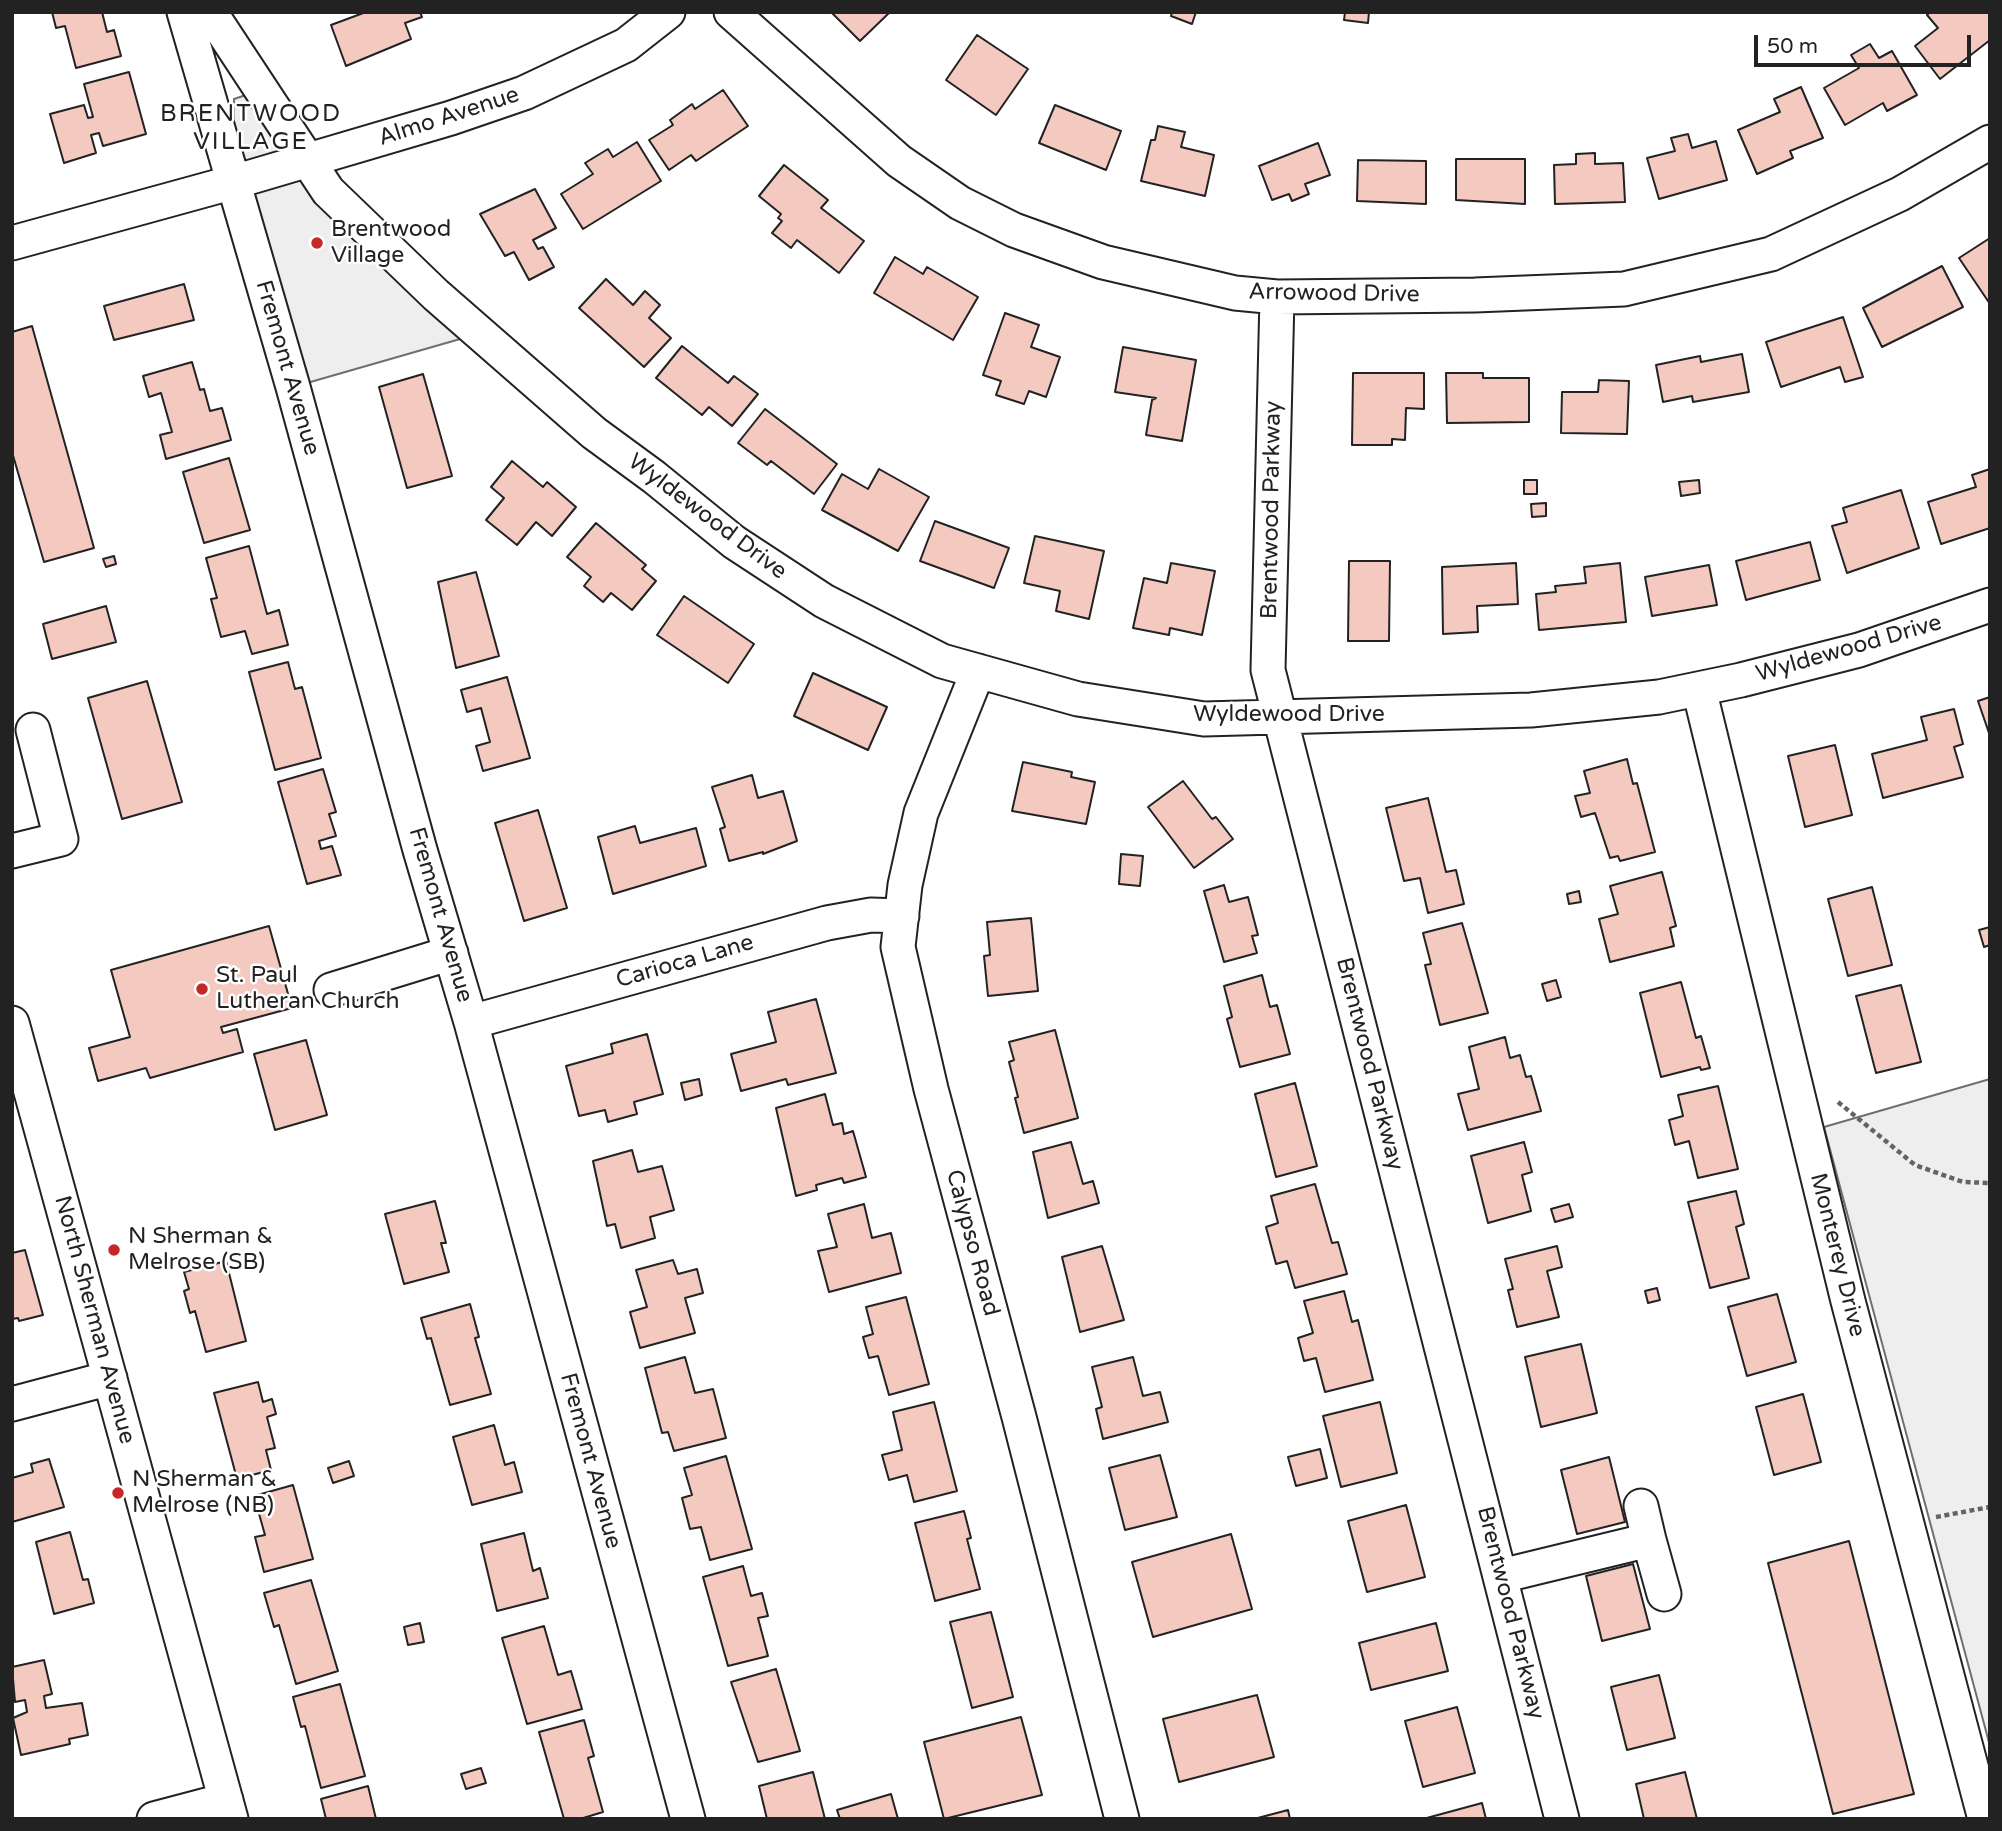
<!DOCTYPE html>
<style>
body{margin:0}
#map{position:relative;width:2002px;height:1831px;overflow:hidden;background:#fff;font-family:"Varela Round",sans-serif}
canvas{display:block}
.frame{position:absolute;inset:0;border:14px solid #222;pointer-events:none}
.scale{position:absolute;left:1754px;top:35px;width:217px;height:32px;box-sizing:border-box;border:4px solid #222;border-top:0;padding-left:9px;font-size:21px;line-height:24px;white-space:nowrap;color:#222;-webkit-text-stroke:5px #fff;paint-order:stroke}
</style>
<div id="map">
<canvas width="2002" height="1831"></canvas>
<div class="frame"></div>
<div class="scale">50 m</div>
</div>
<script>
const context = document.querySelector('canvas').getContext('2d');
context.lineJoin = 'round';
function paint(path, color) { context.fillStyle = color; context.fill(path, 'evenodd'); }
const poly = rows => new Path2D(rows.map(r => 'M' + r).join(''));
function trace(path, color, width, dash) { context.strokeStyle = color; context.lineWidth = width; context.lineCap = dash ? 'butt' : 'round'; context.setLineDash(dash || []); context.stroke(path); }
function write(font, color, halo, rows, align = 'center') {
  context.font = font + ' "Varela Round",sans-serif'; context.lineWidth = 5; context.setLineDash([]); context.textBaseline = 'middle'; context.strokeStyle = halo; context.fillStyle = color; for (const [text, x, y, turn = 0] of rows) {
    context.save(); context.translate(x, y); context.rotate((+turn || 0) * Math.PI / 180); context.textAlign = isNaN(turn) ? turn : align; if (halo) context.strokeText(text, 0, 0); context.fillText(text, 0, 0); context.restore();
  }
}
const green = poly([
 [246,95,481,333,293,387,234,182,234,99,246,95],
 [1990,1079,1990,1746,1824,1127,1990,1079]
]);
paint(green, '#eee');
trace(green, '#6f6f6f', 2);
const building = poly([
 [52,12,102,12,107,32,114,30,121,56,76,68,65,26,56,28,52,12],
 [366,12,420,12,422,17,405,23,411,39,346,66,331,25,366,12],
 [831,12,890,12,860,41,831,12],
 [1172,12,1196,12,1192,24,1171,16,1172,12],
 [1345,12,1369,12,1368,23,1344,20,1345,12],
 [1930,12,1990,12,1990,40,1940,79,1915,46,1938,28,1927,15,1930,12],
 [977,35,1028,69,996,115,946,80,977,35],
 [1870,44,1879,58,1892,51,1917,95,1887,111,1883,103,1845,125,1824,88,1859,68,1851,55,1870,44],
 [129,72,146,134,103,146,99,133,91,135,96,153,64,163,50,114,84,105,88,118,93,117,84,84,129,72],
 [1801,87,1823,138,1790,151,1793,158,1757,174,1738,130,1780,112,1774,99,1801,87],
 [723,90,748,126,696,161,691,155,669,170,649,140,673,125,670,120,692,104,695,109,723,90],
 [1055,105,1121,131,1106,170,1039,143,1055,105],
 [1158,126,1185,132,1181,147,1214,155,1205,196,1141,181,1151,140,1155,140,1158,126],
 [1688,134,1692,148,1716,141,1727,180,1659,199,1647,158,1675,151,1671,138,1688,134],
 [637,142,661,181,583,229,561,194,593,174,585,163,608,149,613,157,637,142],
 [1318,143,1330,175,1305,184,1309,194,1292,201,1289,194,1272,200,1259,166,1318,143],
 [1595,153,1595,164,1623,163,1625,202,1555,204,1554,165,1576,164,1576,154,1595,153],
 [1456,159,1525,159,1525,204,1456,200,1456,159],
 [1358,160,1426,161,1426,204,1357,201,1358,160],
 [784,165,828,200,821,208,864,241,839,273,797,240,791,248,772,233,782,221,778,218,781,214,759,196,784,165],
 [535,189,556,228,533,240,538,249,543,247,554,267,529,280,514,252,505,256,480,214,535,189],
 [1990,238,1990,304,1959,258,1990,238],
 [895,257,923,274,927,267,978,297,953,340,874,293,895,257],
 [1942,266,1963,307,1882,347,1863,308,1942,266],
 [606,279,633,305,645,291,660,305,649,318,671,338,644,367,579,308,606,279],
 [184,284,194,320,114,340,104,306,184,284],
 [1005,313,1039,325,1031,347,1060,357,1046,397,1029,391,1024,404,996,395,1001,381,983,375,1005,313],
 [1843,317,1863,377,1845,382,1840,367,1781,387,1766,342,1843,317],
 [32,326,94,548,44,562,12,452,12,332,32,326],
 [682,346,728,383,734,376,758,394,732,426,709,407,702,415,656,378,682,346],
 [1123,347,1196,360,1182,441,1146,435,1152,400,1156,398,1115,392,1123,347],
 [1742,354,1749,392,1693,402,1692,396,1663,402,1656,365,1700,356,1701,362,1742,354],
 [192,362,200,390,204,389,210,411,222,408,231,440,166,459,160,435,172,432,161,393,149,397,143,376,192,362],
 [1353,373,1424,373,1424,409,1406,408,1405,440,1392,439,1392,445,1352,445,1353,373],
 [1446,373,1483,373,1483,378,1529,378,1529,422,1447,423,1446,373],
 [423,374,452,476,407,488,379,387,423,374],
 [1599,380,1629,381,1627,434,1561,433,1562,392,1598,392,1599,380],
 [765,409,837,464,814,494,771,461,767,465,738,443,765,409],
 [229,458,250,530,204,543,183,472,229,458],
 [512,461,543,487,547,482,576,507,552,536,536,522,517,545,486,520,504,498,491,487,512,461],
 [879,469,929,497,898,551,822,510,842,474,868,489,879,469],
 [1990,469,1990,528,1941,544,1928,502,1976,487,1972,475,1990,469],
 [1524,480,1537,480,1537,494,1524,494,1524,480],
 [1699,480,1700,493,1681,496,1679,482,1699,480],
 [1901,490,1919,548,1847,573,1832,526,1847,522,1843,508,1901,490],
 [1546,503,1546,516,1532,517,1531,504,1546,503],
 [935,521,1009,548,994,588,920,561,935,521],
 [596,523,646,565,642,569,656,581,632,610,611,593,603,602,584,586,591,577,567,557,596,523],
 [1035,536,1104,551,1089,619,1056,611,1060,591,1024,583,1035,536],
 [1810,542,1820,580,1746,600,1736,561,1810,542],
 [249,546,267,614,279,610,288,645,252,654,245,631,221,637,211,599,217,598,206,558,249,546],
 [114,556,116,564,106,567,103,559,114,556],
 [1349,561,1390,561,1389,641,1348,641,1349,561],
 [1171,563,1215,571,1202,635,1170,628,1169,635,1133,628,1144,578,1167,583,1171,563],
 [1516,563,1518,604,1477,606,1478,632,1443,634,1442,567,1516,563],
 [1620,563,1626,622,1539,630,1536,594,1556,592,1555,586,1586,583,1584,567,1620,563],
 [1709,565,1717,605,1652,616,1645,577,1709,565],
 [476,572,499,656,456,668,438,582,476,572],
 [684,596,754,644,728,683,657,635,684,596],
 [106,606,116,642,52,659,43,624,106,606],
 [288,662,295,689,302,687,321,758,275,770,249,672,288,662],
 [813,673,887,707,868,750,794,716,813,673],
 [507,677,530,758,483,771,476,746,490,742,481,708,467,712,461,690,507,677],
 [147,681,182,802,122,819,88,698,147,681],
 [1990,697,1990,736,1978,701,1990,697],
 [1954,709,1963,744,1954,747,1963,777,1883,798,1872,754,1927,740,1921,717,1954,709],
 [1835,745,1852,815,1805,827,1788,756,1835,745],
 [1627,759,1633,784,1637,783,1655,852,1620,861,1618,856,1610,858,1595,813,1581,817,1575,796,1590,793,1584,771,1627,759],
 [1023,762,1072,772,1071,777,1095,782,1086,824,1012,811,1023,762],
 [323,769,336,812,329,814,336,836,319,841,321,849,332,846,341,875,307,884,278,782,323,769],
 [752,775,758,798,783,791,797,841,763,854,763,852,729,861,720,829,725,827,712,787,752,775],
 [1183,781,1212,819,1216,817,1233,839,1194,868,1148,807,1183,781],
 [1428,798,1446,872,1456,870,1464,904,1428,913,1420,878,1404,881,1386,808,1428,798],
 [538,810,567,908,524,921,495,823,538,810],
 [635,826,640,843,696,828,706,866,613,894,598,837,635,826],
 [1121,854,1143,856,1140,886,1119,884,1121,854],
 [1662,872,1676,926,1670,928,1674,946,1610,962,1599,919,1618,914,1610,886,1662,872],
 [1224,885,1229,902,1248,897,1258,935,1252,936,1257,953,1224,962,1204,891,1224,885],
 [1872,887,1892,965,1848,976,1828,899,1872,887],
 [1579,891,1581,902,1569,904,1567,894,1579,891],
 [1031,918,1038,991,988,996,984,956,990,955,987,922,1031,918],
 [1462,923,1488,1013,1440,1025,1425,965,1431,964,1423,933,1462,923],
 [269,926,292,1008,221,1027,223,1033,237,1029,243,1052,150,1078,146,1068,98,1081,89,1048,130,1037,111,970,269,926],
 [1990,927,1990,945,1984,947,1979,930,1990,927],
 [1262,975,1270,1007,1277,1005,1290,1054,1240,1067,1227,1019,1232,1017,1224,986,1262,975],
 [1556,980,1561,997,1547,1001,1542,984,1556,980],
 [1681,982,1696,1038,1701,1036,1710,1068,1701,1070,1700,1067,1661,1077,1640,993,1681,982],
 [1901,985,1921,1062,1876,1073,1856,996,1901,985],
 [816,999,836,1073,788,1085,786,1079,741,1091,731,1054,776,1042,768,1012,816,999],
 [1055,1030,1078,1118,1024,1133,1015,1098,1018,1097,1009,1062,1014,1060,1009,1042,1055,1030],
 [647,1034,663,1094,634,1102,637,1114,608,1122,605,1110,579,1116,566,1066,613,1053,611,1044,647,1034],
 [1505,1037,1510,1058,1520,1055,1526,1077,1531,1076,1541,1111,1468,1130,1458,1094,1479,1089,1469,1047,1505,1037],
 [306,1040,327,1115,275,1130,254,1054,306,1040],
 [699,1079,702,1095,685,1100,681,1083,699,1079],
 [1295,1083,1317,1166,1276,1177,1255,1094,1295,1083],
 [1718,1086,1738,1169,1698,1178,1689,1141,1675,1145,1669,1120,1683,1116,1678,1095,1718,1086],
 [825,1094,833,1125,842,1123,844,1134,853,1131,866,1177,844,1183,842,1178,816,1185,817,1190,796,1196,776,1108,825,1094],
 [1071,1142,1083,1184,1093,1181,1099,1203,1048,1218,1033,1152,1071,1142],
 [1524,1142,1532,1172,1522,1175,1531,1211,1488,1223,1471,1156,1524,1142],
 [632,1150,638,1172,662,1166,674,1210,650,1217,655,1238,621,1248,615,1224,607,1226,593,1161,632,1150],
 [1315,1184,1332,1243,1338,1242,1347,1274,1295,1288,1287,1261,1276,1264,1266,1227,1278,1223,1271,1196,1315,1184],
 [1736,1191,1744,1224,1736,1227,1749,1278,1710,1288,1688,1202,1736,1191],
 [435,1201,446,1243,441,1243,449,1272,404,1284,385,1214,435,1201],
 [864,1204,872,1238,891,1233,901,1273,829,1292,818,1251,837,1247,828,1214,864,1204],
 [1569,1204,1573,1217,1555,1222,1551,1209,1569,1204],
 [1102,1246,1124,1320,1080,1332,1062,1257,1102,1246],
 [1557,1246,1562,1267,1547,1271,1559,1317,1517,1327,1508,1290,1513,1289,1505,1259,1557,1246],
 [25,1250,43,1315,19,1321,18,1318,12,1319,12,1253,25,1250],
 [673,1260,678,1274,697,1269,703,1293,685,1298,695,1333,640,1348,630,1312,647,1307,636,1270,673,1260],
 [226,1261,246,1341,206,1352,195,1311,190,1313,184,1291,189,1289,184,1272,226,1261],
 [1657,1288,1660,1300,1648,1303,1645,1291,1657,1288],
 [1344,1291,1352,1322,1358,1320,1373,1380,1325,1392,1316,1358,1304,1361,1298,1338,1313,1333,1304,1301,1344,1291],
 [1777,1294,1796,1362,1747,1376,1728,1307,1777,1294],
 [906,1297,929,1384,889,1395,878,1356,869,1358,863,1337,873,1334,866,1307,906,1297],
 [470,1304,479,1337,475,1338,491,1394,450,1405,431,1338,427,1339,421,1318,470,1304],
 [1581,1344,1597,1413,1541,1427,1525,1357,1581,1344],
 [685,1357,695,1393,713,1389,726,1438,674,1451,668,1432,662,1433,645,1368,685,1357],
 [1133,1357,1143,1396,1160,1392,1168,1422,1103,1439,1096,1409,1102,1407,1092,1367,1133,1357],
 [258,1382,263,1402,272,1399,276,1414,267,1417,275,1448,266,1450,271,1470,237,1479,214,1393,258,1382],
 [1803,1394,1821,1462,1774,1475,1756,1407,1803,1394],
 [934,1402,957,1491,914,1502,907,1475,889,1480,882,1455,902,1450,893,1412,934,1402],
 [1380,1402,1397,1473,1341,1487,1323,1416,1380,1402],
 [494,1425,505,1465,514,1462,522,1492,472,1505,453,1437,494,1425],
 [1320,1449,1327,1478,1296,1486,1288,1457,1320,1449],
 [1160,1455,1177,1517,1125,1530,1109,1468,1160,1455],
 [726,1456,752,1549,710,1560,701,1527,690,1529,682,1498,692,1495,684,1468,726,1456],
 [1609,1457,1625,1522,1577,1534,1561,1470,1609,1457],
 [49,1459,64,1507,12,1522,12,1478,33,1472,31,1464,49,1459],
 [349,1461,354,1476,333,1483,328,1468,349,1461],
 [293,1485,313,1559,264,1572,255,1537,265,1535,254,1496,293,1485],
 [1406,1505,1425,1577,1367,1592,1348,1521,1406,1505],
 [964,1511,971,1538,967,1539,980,1589,935,1601,915,1523,964,1511],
 [70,1532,83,1580,88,1579,94,1603,54,1614,36,1542,70,1532],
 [524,1533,533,1571,540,1568,548,1598,497,1611,481,1544,524,1533],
 [1231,1534,1252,1609,1153,1637,1132,1562,1231,1534],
 [1849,1541,1914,1794,1833,1814,1768,1563,1849,1541],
 [1633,1564,1650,1629,1602,1641,1586,1576,1633,1564],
 [743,1566,751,1596,762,1593,768,1616,758,1618,768,1656,728,1666,703,1577,743,1566],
 [311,1580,338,1671,296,1684,279,1625,274,1627,264,1593,311,1580],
 [991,1612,1013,1697,972,1708,950,1622,991,1612],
 [420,1623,424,1642,408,1645,404,1627,420,1623],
 [1436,1623,1448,1671,1371,1690,1359,1643,1436,1623],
 [544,1626,558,1675,571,1671,582,1709,527,1724,502,1638,544,1626],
 [44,1660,52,1694,44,1696,46,1708,82,1703,88,1735,69,1739,70,1744,21,1755,13,1718,27,1712,25,1700,15,1702,12,1667,44,1660],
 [776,1669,800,1751,758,1762,731,1682,776,1669],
 [1659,1675,1675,1738,1627,1750,1611,1687,1659,1675],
 [340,1684,365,1776,321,1788,305,1726,301,1727,293,1697,340,1684],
 [1257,1695,1274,1757,1179,1782,1163,1719,1257,1695],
 [1457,1707,1475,1773,1423,1787,1405,1721,1457,1707],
 [1021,1717,1042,1795,944,1819,924,1742,1021,1717],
 [584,1720,594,1756,588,1758,603,1812,580,1819,564,1819,539,1732,584,1720],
 [481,1768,486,1783,466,1789,461,1774,481,1768],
 [813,1772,825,1819,767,1819,759,1786,813,1772],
 [1685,1772,1697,1819,1644,1819,1636,1784,1685,1772],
 [368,1786,376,1819,326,1819,321,1799,368,1786],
 [891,1794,898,1819,840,1819,837,1810,891,1794],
 [1482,1803,1486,1819,1423,1819,1482,1803],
 [1288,1810,1290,1819,1254,1819,1288,1810]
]);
paint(building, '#f3c9c0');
trace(building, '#222', 2);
const minor = poly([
 [184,12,293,387,420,850,471,1022,688,1819],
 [210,12,328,191,436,295,594,433,654,477,734,542,824,601,942,661,1078,699,1204,719,1531,710,1659,697,1741,680,1859,650,1990,605],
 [731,12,899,161,960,203,1014,230,1103,262,1235,293,1277,297,1475,295,1624,289,1771,254,1900,194,1990,142],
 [12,243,234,182,451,118,524,93,626,45,668,12],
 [1277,297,1268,670,1562,1819],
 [978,671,921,813,905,885,898,947,931,1089,1019,1417,1122,1819],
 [1699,689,1848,1301,1985,1819],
 [12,851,61,839,33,730],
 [331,990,451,953],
 [471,1022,827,923,871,915,902,916],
 [12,1023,231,1819],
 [12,1404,110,1378],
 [1641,1506,1649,1540],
 [1501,1576,1649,1540,1664,1594],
 [154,1819,226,1800]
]);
trace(minor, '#222', 37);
trace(poly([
 [1838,1102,1915,1165,1963,1182,1990,1183],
 [1936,1517,1990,1507]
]), '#646464', 4.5, [5, 3.5]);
trace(minor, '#fff', 33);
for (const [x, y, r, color] of [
 [317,243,7,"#c62828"],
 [202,989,7,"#c62828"],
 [114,1250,7,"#c62828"],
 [118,1493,7,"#c62828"]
]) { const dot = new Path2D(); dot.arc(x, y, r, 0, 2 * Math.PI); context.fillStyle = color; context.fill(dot); trace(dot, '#fff', 2.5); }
write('23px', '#222', '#fff', [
 ["Almo Avenue",449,117,-18],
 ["Arrowood Drive",1334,294,1],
 ["Fremont Avenue",287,368,74],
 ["Brentwood Parkway",1272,510,-89],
 ["Wyldewood Drive",707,517,37],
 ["Wyldewood Drive",1849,649,-16],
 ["Wyldewood Drive",1289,715],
 ["Fremont Avenue",440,915,74],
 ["Carioca Lane",685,962,-16],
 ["Brentwood Parkway",1369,1064,76],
 ["Calypso Road",972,1243,75],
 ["Monterey Drive",1837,1255,76],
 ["North Sherman Avenue",94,1320,75],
 ["Fremont Avenue",590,1461,75],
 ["Brentwood Parkway",1510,1613,76]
]);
write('23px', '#222', '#fff', [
 ["Brentwood",331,230],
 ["Village",331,256],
 ["St. Paul",216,976],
 ["Lutheran Church",216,1002],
 ["N Sherman &",128,1237],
 ["Melrose (SB)",128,1263],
 ["N Sherman &",132,1480],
 ["Melrose (NB)",132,1506]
], 'left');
context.letterSpacing = '2px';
write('24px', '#222', '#fff', [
 ["BRENTWOOD",251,115],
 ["VILLAGE",251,143]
]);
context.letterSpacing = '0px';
</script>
